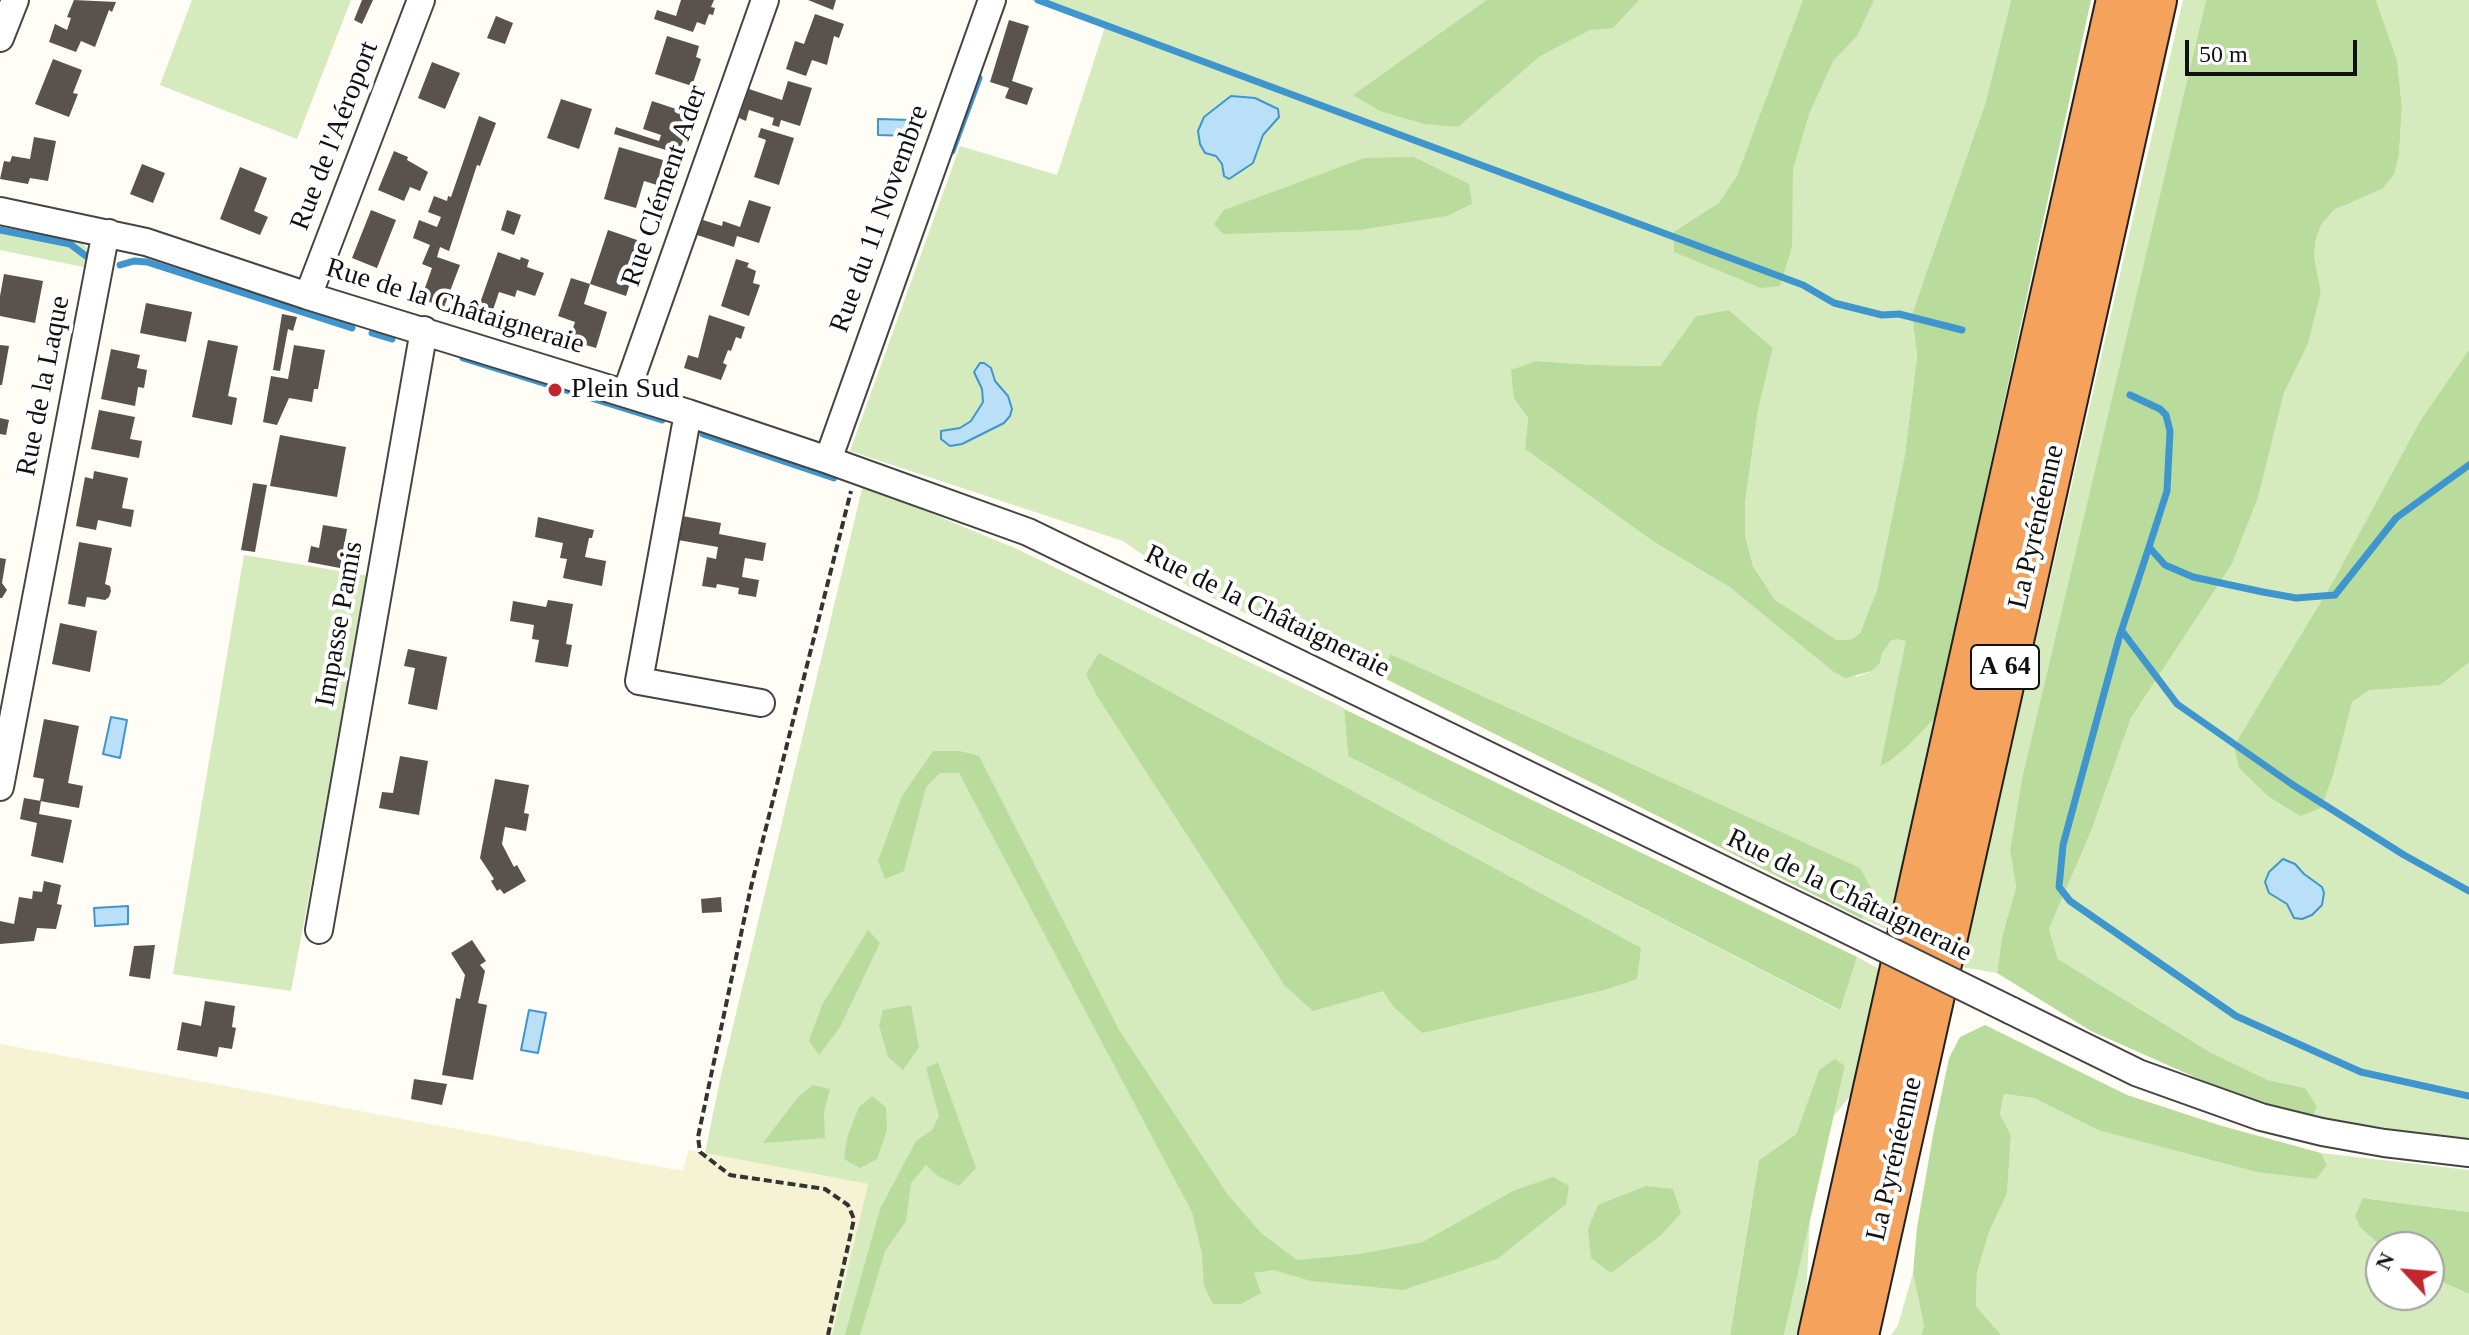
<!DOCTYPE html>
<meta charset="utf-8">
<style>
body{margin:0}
#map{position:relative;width:2469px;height:1335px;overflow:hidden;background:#fffdf5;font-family:Georgia,serif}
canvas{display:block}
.north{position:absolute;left:2365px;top:1231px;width:80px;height:80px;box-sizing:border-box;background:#fff;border:2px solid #a0a0a0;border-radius:50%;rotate:296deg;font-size:22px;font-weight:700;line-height:32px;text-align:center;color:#111}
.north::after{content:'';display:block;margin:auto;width:28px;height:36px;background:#c4262e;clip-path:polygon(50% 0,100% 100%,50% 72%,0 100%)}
.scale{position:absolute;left:2185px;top:40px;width:172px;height:36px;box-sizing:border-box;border:4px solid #111;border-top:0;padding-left:10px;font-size:24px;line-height:28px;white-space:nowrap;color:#111;-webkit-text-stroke:6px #fff;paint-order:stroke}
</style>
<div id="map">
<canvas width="2469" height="1335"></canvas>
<div class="north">N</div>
<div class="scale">50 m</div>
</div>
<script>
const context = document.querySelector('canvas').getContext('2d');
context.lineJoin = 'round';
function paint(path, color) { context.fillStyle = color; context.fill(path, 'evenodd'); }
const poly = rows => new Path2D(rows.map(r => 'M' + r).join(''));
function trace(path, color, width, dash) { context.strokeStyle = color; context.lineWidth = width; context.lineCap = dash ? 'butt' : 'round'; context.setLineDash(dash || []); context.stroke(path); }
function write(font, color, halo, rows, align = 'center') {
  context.font = font + ' Georgia,serif'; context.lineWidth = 8; context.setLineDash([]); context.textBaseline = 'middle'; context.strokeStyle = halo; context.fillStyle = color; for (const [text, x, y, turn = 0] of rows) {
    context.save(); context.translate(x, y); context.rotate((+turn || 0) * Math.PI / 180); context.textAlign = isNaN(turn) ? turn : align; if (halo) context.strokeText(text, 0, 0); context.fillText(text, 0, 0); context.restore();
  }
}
paint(poly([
 [0,1044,683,1171,689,1150,868,1184,832,1335,0,1335]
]), '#f6f3d4');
paint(poly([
 [192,0,351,0,297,139,160,85],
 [1031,0,2011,0,1986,101,1912,314,1917,356,1905,454,1877,590,1860,633,1852,639,1837,640,1798,616,1775,600,1753,566,1745,535,1745,503,1758,410,1773,348,1729,310,1696,316,1660,366,1594,365,1537,361,1514,399,1528,418,1525,449,1654,542,1731,588,1857,677,1872,671,1880,663,1882,653,1891,641,1896,639,1907,641,1880,765,1890,761,1908,746,1936,717,1891,931,1862,919,1873,892,1390,654,1382,677,1191,588,1123,541,850,451,960,146,1057,175,1105,27],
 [2183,0,2206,0,2022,778,2010,850,2016,887,2002,937,1997,973,1961,967],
 [2376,0,2469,0,2469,1139,2383,1130,2312,1117,2305,1088,2268,1080,2210,1052,2058,959,2049,929,2092,829,2131,718,2232,564,2258,498,2284,393,2308,344,2321,293,2314,255,2316,239,2321,225,2334,210,2348,203,2399,155,2402,107,2397,60],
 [0,224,79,239,91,253,88,268,0,250],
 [863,485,1017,549,1344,708,1348,756,1839,1010,1857,957,1881,970,1862,1075,1850,1096,1834,1116,1845,1066,1819,1070,1796,1134,1759,1160,1730,1335,832,1335,868,1184,705,1153,720,1080],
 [244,555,369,576,291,991,173,974],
 [2004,1094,2034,1098,2098,1130,2327,1165,2321,1153,2469,1170,2469,1212,2364,1198,2382,1247,2381,1295,2429,1295,2429,1276,2469,1294,2469,1335,2001,1335,1976,1306,1977,1273,1989,1232,2007,1192,2011,1137,2000,1114],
 [1810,1220,1805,1316,1801,1335,1784,1335],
 [1913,1273,1924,1326,1921,1335,1891,1335,1898,1325]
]), '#d5ebbd');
paint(poly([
 [1487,0,1639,0,1613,28,1590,30,1540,56,1458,127,1424,124,1380,111,1353,95],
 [1803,0,1874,0,1857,36,1833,61,1809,114,1793,169,1792,246,1780,286,1761,288,1674,252,1674,232,1719,203,1737,176],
 [2011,0,2091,0,1936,717,1908,746,1890,761,1880,766,1906,641,1896,639,1891,641,1882,653,1880,663,1872,671,1846,678,1834,672,1731,588,1654,542,1525,449,1528,418,1514,399,1511,370,1537,361,1594,365,1660,366,1696,316,1729,310,1773,348,1758,410,1745,503,1745,535,1753,566,1775,600,1837,640,1852,639,1860,633,1877,590,1905,454,1917,356,1912,314,1986,101],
 [2206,0,2376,0,2397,60,2402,107,2399,155,2394,174,2383,188,2334,210,2321,225,2316,239,2314,255,2321,293,2308,344,2284,393,2258,498,2232,564,2131,718,2092,829,2049,929,2058,959,2210,1052,2268,1080,2305,1088,2317,1107,2312,1117,2242,1098,2091,1031,1997,973,2002,937,2016,887,2010,850,2022,778],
 [1414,157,1469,184,1472,204,1447,216,1359,230,1223,234,1214,224,1224,210,1364,158],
 [2469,350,2469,662,2440,685,2369,690,2352,702,2333,775,2321,808,2300,816,2268,796,2239,768,2234,746,2333,582,2421,420],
 [1099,653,1641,948,1637,979,1604,990,1422,1033,1393,1006,1383,991,1313,1011,1285,986,1097,696,1086,674],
 [1390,654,1860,868,1873,892,1862,919,1382,677],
 [1344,709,1857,957,1840,1010,1348,756],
 [933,751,960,751,979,756,1119,1030,1228,1195,1262,1234,1297,1260,1360,1254,1423,1242,1513,1191,1553,1177,1569,1186,1566,1204,1497,1259,1403,1290,1311,1281,1274,1270,1254,1273,1261,1293,1241,1304,1213,1304,1204,1286,1202,1254,1192,1212,959,773,940,773,926,787,904,871,885,879,878,861,902,796],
 [868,930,880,943,840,1027,819,1055,809,1041,822,1005],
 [911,1005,919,1047,903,1070,888,1057,879,1025,883,1010],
 [1985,1025,2127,1095,2222,1126,2321,1153,2327,1165,2316,1179,2257,1172,2098,1130,2034,1098,2004,1094,2000,1114,2011,1136,2007,1193,1989,1232,1977,1273,1976,1306,2001,1335,1921,1335,1924,1326,1913,1273,1917,1228,1933,1135,1949,1058,1960,1037],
 [1835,1059,1845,1066,1784,1335,1730,1335,1759,1160,1796,1134,1819,1070],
 [938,1062,976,1168,959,1186,938,1176,926,1165,911,1183,906,1221,885,1251,860,1335,845,1335,880,1209,916,1141,932,1130,939,1116,926,1068],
 [813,1085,830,1089,824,1112,825,1138,763,1143,798,1097],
 [872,1096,886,1107,887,1130,877,1159,860,1168,844,1159,847,1138,859,1107],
 [1646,1186,1673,1189,1681,1213,1660,1236,1611,1273,1591,1258,1588,1229,1598,1205],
 [2363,1198,2469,1212,2469,1294,2429,1276,2429,1247,2382,1247,2360,1227,2355,1216]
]), '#b9dc9c');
const water = poly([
 [1231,96,1255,98,1278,109,1279,117,1263,135,1253,163,1229,179,1224,176,1222,164,1216,156,1205,153,1200,144,1198,131,1204,117,1231,96],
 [878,119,911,120,911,136,878,135,878,119],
 [980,363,984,363,991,368,995,381,1008,396,1012,409,1010,416,1004,423,962,444,950,446,941,439,941,431,960,428,971,421,983,402,982,389,974,372,980,363],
 [111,717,127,720,120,758,103,754,111,717],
 [2283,859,2295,864,2304,874,2322,887,2324,893,2322,905,2312,915,2302,919,2294,918,2287,904,2269,893,2265,882,2269,872,2283,859],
 [128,906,128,924,95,926,94,908,128,906],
 [529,1010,546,1013,538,1053,521,1050,529,1010]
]);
paint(water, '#b9e0f7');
trace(water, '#3f96cf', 2);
trace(poly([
 [1038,0,1803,285,1834,303,1882,315,1899,314,1962,330],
 [952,151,979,78],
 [0,230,70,244,86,256],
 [120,265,134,261,147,262,352,328],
 [372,333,392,339],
 [463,358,662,420],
 [2130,395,2160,409,2166,415,2170,431,2167,491,2149,547,2165,565,2193,577,2263,592,2296,598,2335,595,2396,518,2469,465],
 [703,434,834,478],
 [2149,547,2119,638,2063,845,2059,887,2070,901,2236,1016,2361,1072,2469,1096],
 [2122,631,2177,704,2293,785,2404,855,2469,891]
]), '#3f96cf', 7);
paint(poly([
 [74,0,116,2,112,12,109,10,95,47,81,41,76,52,49,42,55,24,67,30,71,18,67,17],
 [362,0,373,0,362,24,354,20],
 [681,0,714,0,711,7,715,8,713,15,709,14,705,25,697,22,693,32,654,19,657,10,676,16],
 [808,0,836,0,833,10],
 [815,14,844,24,839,38,834,36,827,65,812,60,806,76,786,69,795,41,804,44],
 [496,16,513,23,505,44,487,38],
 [1009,20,1029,26,1012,81,1033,88,1027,105,1005,98,1009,88,990,82],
 [667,36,699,46,696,57,701,59,692,86,655,74],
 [53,59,82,70,73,93,78,94,69,117,35,104],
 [432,62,460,73,445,109,418,98],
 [788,81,812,88,800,126,781,120,779,127,772,125,774,118,749,110,746,121,739,118,749,89,782,100],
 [561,99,592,109,579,149,547,138],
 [652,101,691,114,679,154,614,134,616,127,659,141,661,135,643,129],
 [479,116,496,123,480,166,477,165,449,251,440,247,437,257,460,265,444,307,421,299,432,268,422,264,430,245,413,238,419,220,437,227,441,217,428,212,434,196,447,201,448,196,451,197],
 [761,128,794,138,779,185,754,177,766,140,758,137],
 [34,137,56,141,48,181,30,178,28,184,0,179,4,161,10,162,12,156,30,159],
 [619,147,663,160,657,185,644,181,636,208,604,199],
 [394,151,408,157,407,160,428,172,420,191,410,187,404,201,378,190],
 [142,164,165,173,153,203,130,194],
 [240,167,267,178,254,211,268,217,260,235,220,219],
 [749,200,771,207,759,243,737,236,734,247,697,235,703,220,722,226,723,221,740,227],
 [371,210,396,220,377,268,352,258],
 [507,210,521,215,514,235,501,230],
 [608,230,643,242,626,296,590,284],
 [498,252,520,260,521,257,529,260,527,267,544,273,535,296,517,290,515,297,499,292,489,322,475,317],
 [736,259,749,263,747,267,756,271,753,283,760,285,749,316,721,306],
 [4,274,43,281,35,323,0,316,0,296],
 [571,278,590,284,584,304,607,312,596,348,569,340,575,322,558,316],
 [146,303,192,312,186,342,140,333],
 [282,314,297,317,293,331,288,329,280,371,273,370],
 [709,315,745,327,741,339,736,337,731,351,728,350,723,363,727,365,721,380,684,368,688,355,698,358],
 [208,340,238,346,228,396,237,398,232,425,192,417],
 [0,345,9,346,2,385,0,385],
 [294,345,325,350,318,389,314,389,312,402,289,398,277,425,263,422,271,376,288,379],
 [111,349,140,355,137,368,147,370,144,388,138,387,135,406,101,399],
 [99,410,135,417,130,439,142,441,139,458,91,449],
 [0,418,9,420,6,435,0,434],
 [280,435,346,447,337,497,270,486],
 [94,471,128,478,122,508,134,510,131,527,98,520,96,530,76,526,85,477,93,479],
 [253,483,267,485,255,552,241,550],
 [682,516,721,523,719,534,766,543,763,561,745,558,742,577,759,580,756,597,738,594,739,588,717,584,716,588,702,586,707,557,716,559,718,547,678,540],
 [538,517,594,530,592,538,589,538,585,557,606,561,602,586,563,578,567,559,560,558,563,543,535,537],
 [323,525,347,529,340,568,308,562,311,546,319,548],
 [79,542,112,548,105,584,110,586,111,591,109,597,105,600,87,597,85,607,68,604],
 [0,558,6,559,2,583,7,590,2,598,0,598],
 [548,600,573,604,566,644,572,645,568,667,535,662,539,640,532,639,534,625,510,621,513,601,546,607],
 [60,623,97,631,90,672,52,664],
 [408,649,447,657,437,710,408,704,415,668,404,666],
 [44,719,79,726,68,783,83,786,79,808,40,801,44,779,33,777],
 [400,756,428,761,419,815,379,808,382,792,393,793],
 [495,779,529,785,524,813,529,814,526,831,505,827,502,844,514,867,517,865,526,881,504,894,500,889,497,891,491,881,494,879,480,858],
 [24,798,41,801,39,814,72,820,63,863,31,856,37,823,20,819],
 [44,881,61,885,57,904,62,905,56,929,37,928,34,941,0,944,0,921,14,924,19,897,32,899,33,891,42,892],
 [721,897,722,912,702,913,701,899],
 [472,940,486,961,480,965,485,971,478,1003,487,1005,473,1080,442,1075,456,998,460,999,465,975,451,953],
 [155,945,150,979,129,976,134,946],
 [205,1001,235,1006,232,1027,236,1028,232,1049,219,1047,217,1057,177,1050,182,1022,201,1026],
 [414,1079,447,1084,442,1105,411,1099]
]), '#5a524d');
const street = poly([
 [0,38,15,0],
 [0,211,146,242,308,296,688,413,828,460,1028,532,1819,916],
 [308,296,421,0],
 [626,393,765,0],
 [688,413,639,681,761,703],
 [828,460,992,0],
 [0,787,103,247,109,233],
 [319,930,424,330],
 [2010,1010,2138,1073,2261,1117,2322,1132,2384,1143,2469,1153]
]);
const highway = poly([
 [1821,1335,2119,0],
 [1856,1335,2154,0]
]);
trace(street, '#444', 30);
trace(highway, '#222', 48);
trace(poly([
 [828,1335,854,1219,848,1205,825,1189,730,1175,700,1152,698,1137,751,887,851,491]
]), '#333', 4, [8, 4]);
trace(street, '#fff', 26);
trace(highway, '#f5a25d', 44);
const streetBridge = poly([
 [1819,916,2010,1010]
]);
trace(streetBridge, '#444', 30, []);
trace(streetBridge, '#fff', 26);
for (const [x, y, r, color] of [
 [555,390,8,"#c4262e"]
]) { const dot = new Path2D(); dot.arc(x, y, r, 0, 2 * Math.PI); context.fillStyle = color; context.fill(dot); trace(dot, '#fff', 3); }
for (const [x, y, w] of [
 [2005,667,68]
]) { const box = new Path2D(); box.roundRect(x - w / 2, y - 22, w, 44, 6); context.fillStyle = '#fff'; context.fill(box); trace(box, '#111', 2); }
write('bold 26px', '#111', null, [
 ["A 64",2005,667]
]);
write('28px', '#111', '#fff', [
 ["Rue de l'Aéroport",335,136,-69],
 ["Rue Clément Ader",665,186,-71],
 ["Rue du 11 Novembre",880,219,-70],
 ["Rue de la Châtaigneraie",455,307,17],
 ["Rue de la Laque",44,386,-79],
 ["La Pyrénéenne",2037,527,-77],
 ["Rue de la Châtaigneraie",1267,612,26],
 ["Impasse Pamis",340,624,-80],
 ["Rue de la Châtaigneraie",1849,896,26],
 ["La Pyrénéenne",1895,1159,-77]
]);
write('28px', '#111', '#fff', [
 ["Plein Sud",571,390]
], 'left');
</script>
